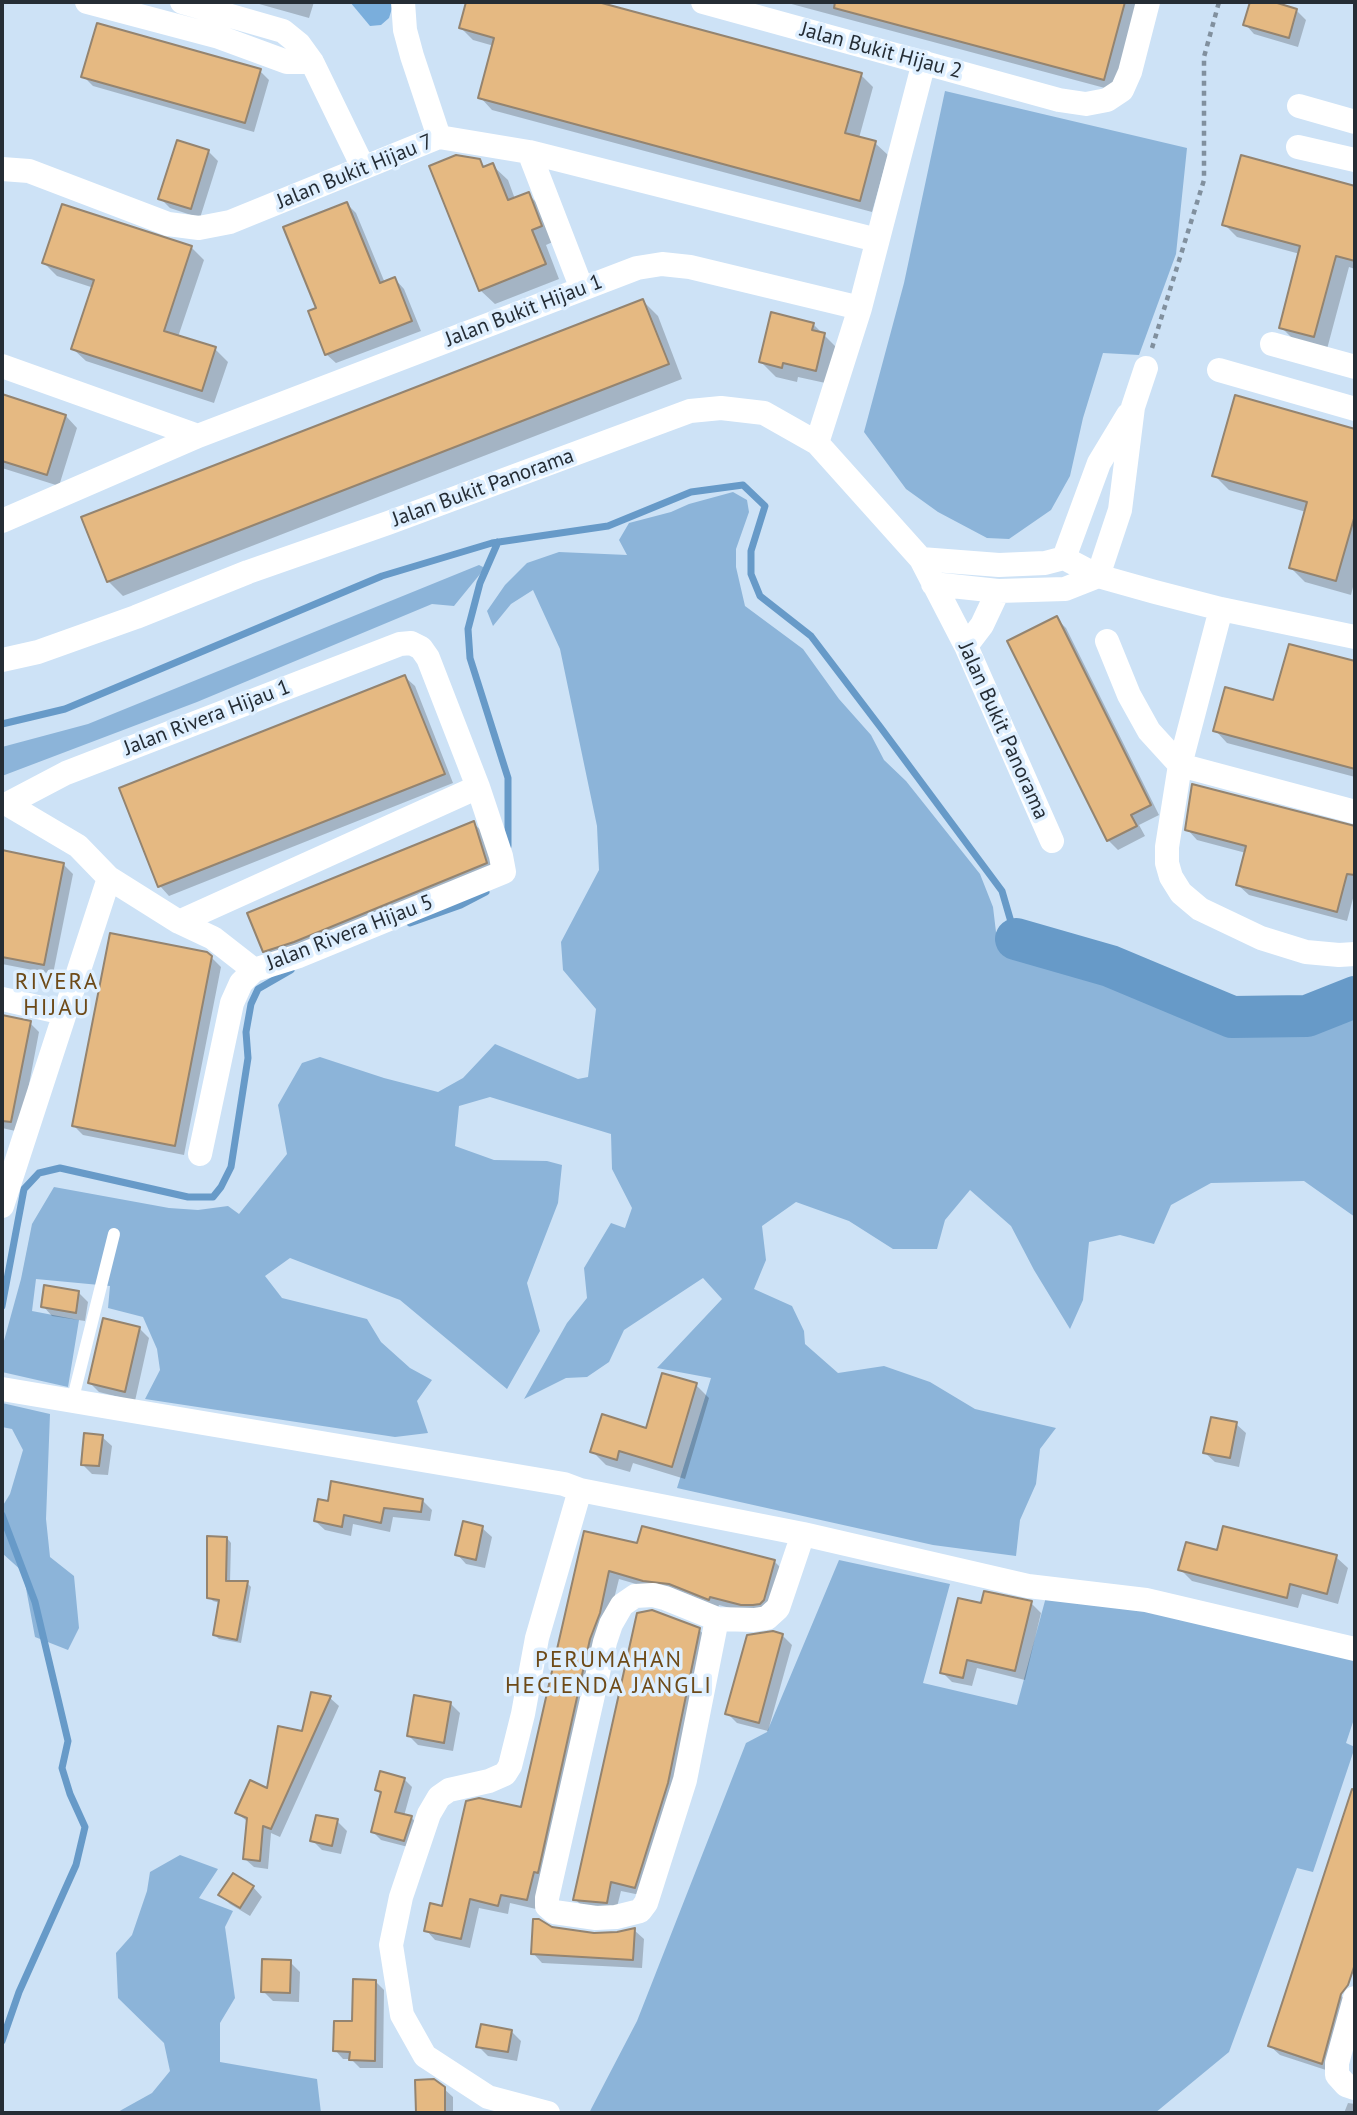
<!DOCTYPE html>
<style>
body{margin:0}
#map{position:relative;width:1357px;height:2115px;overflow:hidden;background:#cde2f6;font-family:"PT Sans",sans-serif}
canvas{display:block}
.frame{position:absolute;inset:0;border:4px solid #252d35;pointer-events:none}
</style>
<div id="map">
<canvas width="1357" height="2115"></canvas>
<div class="frame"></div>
</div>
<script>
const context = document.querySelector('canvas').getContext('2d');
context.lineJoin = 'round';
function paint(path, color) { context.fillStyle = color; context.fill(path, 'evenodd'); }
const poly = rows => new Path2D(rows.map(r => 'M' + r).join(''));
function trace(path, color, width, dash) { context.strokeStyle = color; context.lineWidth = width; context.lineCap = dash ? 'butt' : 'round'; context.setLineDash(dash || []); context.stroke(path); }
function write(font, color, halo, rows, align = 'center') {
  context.font = font + ' "PT Sans",sans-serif'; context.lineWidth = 7; context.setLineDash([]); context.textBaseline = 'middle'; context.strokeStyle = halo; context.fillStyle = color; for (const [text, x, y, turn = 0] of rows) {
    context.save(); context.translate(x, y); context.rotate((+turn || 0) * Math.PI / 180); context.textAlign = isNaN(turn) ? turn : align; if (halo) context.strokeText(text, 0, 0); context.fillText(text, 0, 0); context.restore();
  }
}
paint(poly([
 [945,91,1187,148,1176,254,1139,355,1103,353,1083,418,1070,476,1051,510,1009,539,987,538,938,512,906,489,864,432,904,283],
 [733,492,747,500,749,512,736,549,736,567,745,606,803,649,839,699,871,735,884,760,906,781,980,874,993,907,996,932,1009,948,1035,958,1070,960,1158,1000,1189,1018,1230,1028,1269,1028,1327,1020,1355,1008,1355,1217,1304,1181,1211,1183,1171,1205,1154,1244,1120,1235,1089,1242,1083,1300,1070,1329,1034,1270,1011,1226,970,1190,945,1220,937,1249,893,1249,849,1221,796,1202,762,1226,766,1260,754,1289,792,1306,804,1331,805,1344,838,1373,884,1366,930,1382,975,1409,1056,1428,1040,1449,1036,1484,1020,1520,1016,1556,933,1545,677,1488,711,1378,657,1368,722,1299,703,1278,624,1330,609,1362,587,1377,566,1378,524,1399,567,1323,587,1298,584,1268,611,1223,625,1228,632,1208,612,1169,611,1134,490,1097,459,1106,455,1146,494,1160,547,1161,562,1165,558,1203,527,1283,540,1331,507,1389,400,1300,290,1258,265,1276,282,1298,367,1319,381,1342,410,1368,432,1380,417,1401,428,1433,395,1437,145,1399,160,1370,157,1349,143,1317,108,1308,110,1286,36,1279,32,1311,79,1320,68,1387,2,1372,2,1348,21,1279,32,1224,54,1187,169,1208,198,1210,228,1206,239,1214,287,1154,278,1105,302,1063,320,1057,384,1078,438,1092,463,1078,495,1044,578,1079,588,1077,596,1009,563,970,561,942,599,870,597,826,560,649,533,590,511,604,493,626,487,611,505,585,527,563,559,552,627,555,619,540,629,523,671,512,689,504],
 [479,565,485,568,454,606,432,604,197,702,2,776,2,747,88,724],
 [2,1403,50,1414,46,1519,50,1557,74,1576,79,1628,68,1650,35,1637,23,1572,2,1553,2,1507,10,1494,23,1450,12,1429,2,1427],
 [839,1560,950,1584,923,1683,1017,1705,1046,1597,1168,1613,1355,1650,1355,1716,1346,1743,1355,1747,1313,1872,1297,1868,1229,2052,1155,2113,589,2113,637,2021,746,1743,767,1732],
 [180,1855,218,1869,199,1898,233,1911,225,1927,235,1998,220,2023,220,2062,317,2079,321,2113,116,2113,152,2093,170,2071,164,2043,118,1998,116,1953,132,1935,147,1891,150,1872]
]), '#8cb4d9');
paint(poly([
 [350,2,394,2,389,18,381,25,370,26]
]), '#7aaedc');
paint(poly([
 [252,2,314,2,309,18],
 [468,2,592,2,861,75,873,87,859,138,875,143,888,155,872,212,492,110,480,97,494,46,473,40,461,28],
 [784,2,1140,2,1116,91],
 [1252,2,1268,2,1296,10,1306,20,1298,47,1254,34,1245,24],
 [260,71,269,80,254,132,93,86,83,76],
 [178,142,209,152,218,161,200,218,170,208,160,198],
 [1242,158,1355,188,1355,269,1349,267,1327,349,1294,340,1281,327,1300,254,1237,237,1224,224],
 [479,161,486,168,493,166,508,180,515,199,528,194,543,209,555,241,546,245,559,279,495,304,480,290],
 [347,204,356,213,385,283,395,279,404,289,421,331,336,363,326,354,318,309],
 [191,247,204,260,178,337,215,349,228,362,214,403,86,361,73,349,94,288,57,276,44,263],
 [643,301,658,316,682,379,123,596,108,581],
 [813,324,839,350,830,384,798,377,797,382,776,377,761,362],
 [2,396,66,416,77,428,59,486,2,468],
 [1236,397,1355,430,1355,579,1351,595,1305,582,1290,567,1306,512,1229,490,1214,475],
 [1056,618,1066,628,1159,815,1139,825,1145,836,1118,850,1108,840],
 [1290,646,1355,663,1355,777,1227,743,1215,730,1274,702],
 [405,677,415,686,453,783,169,896,160,886],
 [473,823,483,832,496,873,274,960,264,951],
 [1355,828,1355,891,1347,921,1249,895,1238,885,1246,853,1197,840,1187,829],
 [2,852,63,864,73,874,53,974,2,964],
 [211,957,221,967,184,1155,83,1135,74,1126],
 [2,1017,30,1023,39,1032,20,1132,2,1128],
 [79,1293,88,1302,85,1321,52,1316,43,1306],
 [140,1329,149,1338,135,1401,99,1392,90,1383],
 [696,1385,709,1398,685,1479,633,1463,630,1472,606,1465,592,1451,648,1430],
 [1236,1424,1246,1433,1239,1467,1215,1462,1205,1453],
 [102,1437,112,1446,108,1475,92,1474,82,1464],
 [422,1500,432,1510,430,1521,393,1517,390,1532,353,1524,351,1536,325,1530,315,1521,319,1501],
 [482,1528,492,1537,485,1568,466,1564,457,1554],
 [585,1533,639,1545,774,1561,784,1571,774,1610,752,1614,719,1605,718,1608,619,1579,536,1909,510,1903,508,1914,479,1908,470,1948,435,1940,426,1930,522,1810],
 [227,1538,231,1543,230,1582,247,1583,251,1587,241,1643,219,1639,214,1635,220,1603,213,1601,209,1597],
 [1218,1552,1336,1557,1348,1568,1338,1604,1302,1594,1298,1608,1192,1581,1180,1569],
 [1031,1603,1041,1613,1025,1680,977,1668,972,1686,952,1682,942,1672,983,1606],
 [699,1630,709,1639,645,1896,621,1891,616,1911,585,1909,575,1899],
 [782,1635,792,1645,768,1731,737,1723,727,1713],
 [313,1694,330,1698,339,1706,280,1837,271,1833,268,1869,254,1867,245,1859,248,1822,237,1813,268,1790,304,1733],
 [450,1703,460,1713,453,1751,418,1745,408,1735],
 [404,1779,412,1787,404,1816,412,1818,419,1826,412,1848,381,1840,373,1832,382,1795,377,1790],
 [1355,1784,1355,1968,1339,1964,1340,1995,1350,2004,1332,2072,1280,2055,1270,2046],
 [337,1821,347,1831,341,1854,322,1850,312,1840],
 [253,1887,262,1897,250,1916,230,1904,220,1894],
 [551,1928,594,1935,617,1934,634,1930,644,1939,642,1968,542,1963,533,1953],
 [290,1962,300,1972,299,2002,273,2001,263,1991],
 [376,1982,384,1990,383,2068,360,2068,351,2059,343,2059,335,2050,354,2023],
 [511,2031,521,2041,517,2061,488,2056,478,2046],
 [417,2081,443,2088,453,2097,453,2113,417,2113],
 [1348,2103,1355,2104,1355,2113,1344,2113]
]), '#0003');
trace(poly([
 [498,542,480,583,468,629,470,658,508,778,508,846],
 [2,724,65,709,382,576,492,543,608,526,691,492,743,485,765,506,751,551,751,574,760,596,811,636,881,728,1002,891,1016,939],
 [410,923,461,905,486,892],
 [2,1306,24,1189,39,1173,60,1168,188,1197,213,1197,221,1187,231,1167,248,1058,246,1032,251,1004,258,989,291,970],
 [2,1515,35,1602,68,1741,62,1768,70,1794,85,1827,76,1865,19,1992,2,2041]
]), '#679ac8', 7);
trace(poly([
 [1016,939,1110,966,1232,1017,1307,1016,1355,997]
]), '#679ac8', 42);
const building = poly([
 [466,2,598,2,862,73,845,133,876,141,860,201,478,98,494,38,459,28,466,2],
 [835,2,1125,2,1104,80,834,8,835,2],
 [1250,2,1274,2,1297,9,1289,38,1243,25,1250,2],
 [97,23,261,69,245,123,81,77,97,23],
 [177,140,209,150,191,209,158,199,177,140],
 [456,155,480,159,483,167,493,163,508,200,529,192,542,226,532,230,546,264,479,291,429,166,456,155],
 [1241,155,1355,186,1355,261,1336,256,1314,337,1279,328,1300,246,1222,225,1241,155],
 [347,202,380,283,395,277,412,321,325,355,308,311,316,308,283,227,347,202],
 [62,204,192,246,164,331,216,347,202,391,71,349,94,280,42,263,62,204],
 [643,299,669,364,107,582,81,517,643,299],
 [771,312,814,323,812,330,825,333,816,371,783,363,782,368,759,362,771,312],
 [2,394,66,415,47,475,2,461,2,394],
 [1235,395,1355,429,1355,515,1336,581,1289,568,1307,502,1212,476,1235,395],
 [1057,616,1151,805,1131,815,1137,826,1107,841,1007,641,1057,616],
 [1289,644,1355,661,1355,769,1213,731,1225,687,1273,700,1289,644],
 [405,675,445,774,158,887,119,788,405,675],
 [1192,784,1355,826,1355,875,1347,874,1337,912,1236,885,1246,846,1185,830,1192,784],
 [474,821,487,863,294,942,263,952,247,913,474,821],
 [2,850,64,863,44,965,2,957,2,850],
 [110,933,207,952,212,956,175,1146,72,1126,110,933],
 [2,1015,31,1021,11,1122,2,1121,2,1015],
 [44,1285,79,1291,76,1313,41,1307,44,1285],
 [103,1318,140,1327,125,1392,88,1383,103,1318],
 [662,1373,697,1383,672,1467,619,1451,617,1460,590,1452,602,1414,646,1428,662,1373],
 [1211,1417,1237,1422,1230,1458,1203,1453,1211,1417],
 [84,1433,103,1435,99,1466,81,1465,84,1433],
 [331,1481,423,1499,421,1512,384,1508,381,1523,344,1515,342,1527,314,1521,318,1499,328,1501,331,1481],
 [463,1521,483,1526,476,1560,455,1555,463,1521],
 [642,1526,775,1560,764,1600,760,1604,753,1605,741,1605,710,1597,709,1600,669,1584,643,1581,609,1571,600,1613,590,1639,538,1873,534,1872,527,1900,501,1895,498,1906,470,1899,461,1939,424,1931,430,1903,442,1906,466,1801,479,1798,521,1807,584,1531,637,1543,642,1526],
 [1223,1526,1337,1555,1327,1594,1290,1584,1287,1598,1178,1570,1186,1542,1217,1550,1223,1526],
 [207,1536,227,1537,226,1581,248,1581,237,1640,213,1635,219,1600,207,1598,207,1536],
 [984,1591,1032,1601,1015,1671,967,1660,963,1678,940,1673,958,1598,981,1603,984,1591],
 [652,1610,700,1628,668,1783,635,1888,611,1882,607,1903,573,1900,637,1613,652,1610],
 [773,1631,783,1634,759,1723,725,1714,747,1635,773,1631],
 [311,1692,331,1696,271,1829,263,1826,260,1861,243,1859,247,1818,235,1813,250,1780,267,1788,278,1726,302,1731,311,1692],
 [414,1695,451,1702,444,1743,407,1736,414,1695],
 [380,1771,405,1778,395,1812,412,1816,404,1841,371,1832,381,1792,375,1790,380,1771],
 [1352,1789,1355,1790,1355,1964,1348,1985,1341,1994,1322,2064,1268,2046,1352,1789],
 [316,1815,338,1819,332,1846,310,1841,316,1815],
 [233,1873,254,1886,240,1908,218,1895,233,1873],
 [533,1919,539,1919,552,1927,594,1933,617,1932,635,1928,633,1960,531,1954,533,1919],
 [262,1959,291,1960,290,1993,261,1992,262,1959],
 [353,1979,376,1980,375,2061,349,2060,350,2052,333,2051,334,2021,352,2021,353,1979],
 [481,2024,512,2030,508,2052,476,2047,481,2024],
 [434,2079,445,2087,445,2112,416,2113,415,2080,434,2079]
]);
paint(building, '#e5b982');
trace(building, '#948470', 2);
trace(poly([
 [1152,348,1204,180,1204,57,1219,2]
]), '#81909e', 4.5, [5, 5]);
trace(poly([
 [72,1402,114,1234]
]), '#fff', 12);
trace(poly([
 [87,2,219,37,287,62,312,62],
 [182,2,283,31,299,44,312,62,363,167],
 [403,2,405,30,412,56,439,137],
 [703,2,1059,100,1086,104,1107,100,1122,90,1130,72,1148,2],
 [1299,106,1355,122],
 [1298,147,1355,160],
 [529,152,582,289],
 [2,169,29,171,168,224,199,228,230,222,439,137,529,152,877,240],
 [1272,344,1355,367],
 [2,366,198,436],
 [1219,370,1355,409],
 [817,443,860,308,924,62],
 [2,521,198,436,637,268,662,264,690,267,860,308],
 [1064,558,1098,576,1155,592,1221,609,1355,637],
 [1064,558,1099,463,1128,415],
 [921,559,999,565,1045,563,1064,558],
 [933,584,998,591,1065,589,1098,576,1120,510,1133,407,1146,368],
 [1221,609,1180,765,1167,847,1167,863,1171,877,1181,893,1200,909,1261,938,1306,952,1339,955,1355,954],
 [1107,641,1129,695,1149,731,1180,765,1355,812],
 [966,646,982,625,998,591],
 [2,660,38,652,136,617,248,572,388,523,690,411,721,408,764,413,817,443,921,559,966,646,1052,841],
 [2,804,7,804,66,773,400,644,411,643,421,648,428,658,478,787,501,856,504,872,299,956,254,970,241,983,232,1003,200,1154],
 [7,804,78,846,109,878,179,922,213,938,254,970],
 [179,922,478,787],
 [2,999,64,1013],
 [2,1206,109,878],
 [2,1389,564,1484,580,1490,803,1534,1028,1586,1146,1600,1355,1649],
 [717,1619,685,1780,646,1903,640,1911,616,1917,596,1918,554,1912,547,1906,547,1898,605,1642,611,1624,622,1605,635,1596,653,1595,665,1598,717,1619,754,1620,767,1618,778,1608,803,1534],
 [1355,1998,1337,2063,1337,2075,1346,2085,1355,2088],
 [548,2113,488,2097,425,2056,402,2015,391,1945,401,1897,429,1814,439,1797,449,1790,489,1781,505,1774,510,1766,523,1714,537,1638,580,1490]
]), '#fff', 24);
write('21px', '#252d35', '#deefff', [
 ["Jalan Bukit Hijau 2",881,51,15],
 ["Jalan Bukit Hijau 7",355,172,-22],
 ["Jalan Bukit Hijau 1",524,311,-21],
 ["Jalan Bukit Panorama",483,488,-20],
 ["Jalan Rivera Hijau 1",207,718,-21],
 ["Jalan Bukit Panorama",1003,731,66],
 ["Jalan Rivera Hijau 5",350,933,-21]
]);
context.letterSpacing = '2px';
write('23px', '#6d4a18', '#deefff', [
 ["RIVERA",57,982],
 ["HIJAU",57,1008],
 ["PERUMAHAN",609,1660],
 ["HECIENDA JANGLI",609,1686]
]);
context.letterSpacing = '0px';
</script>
